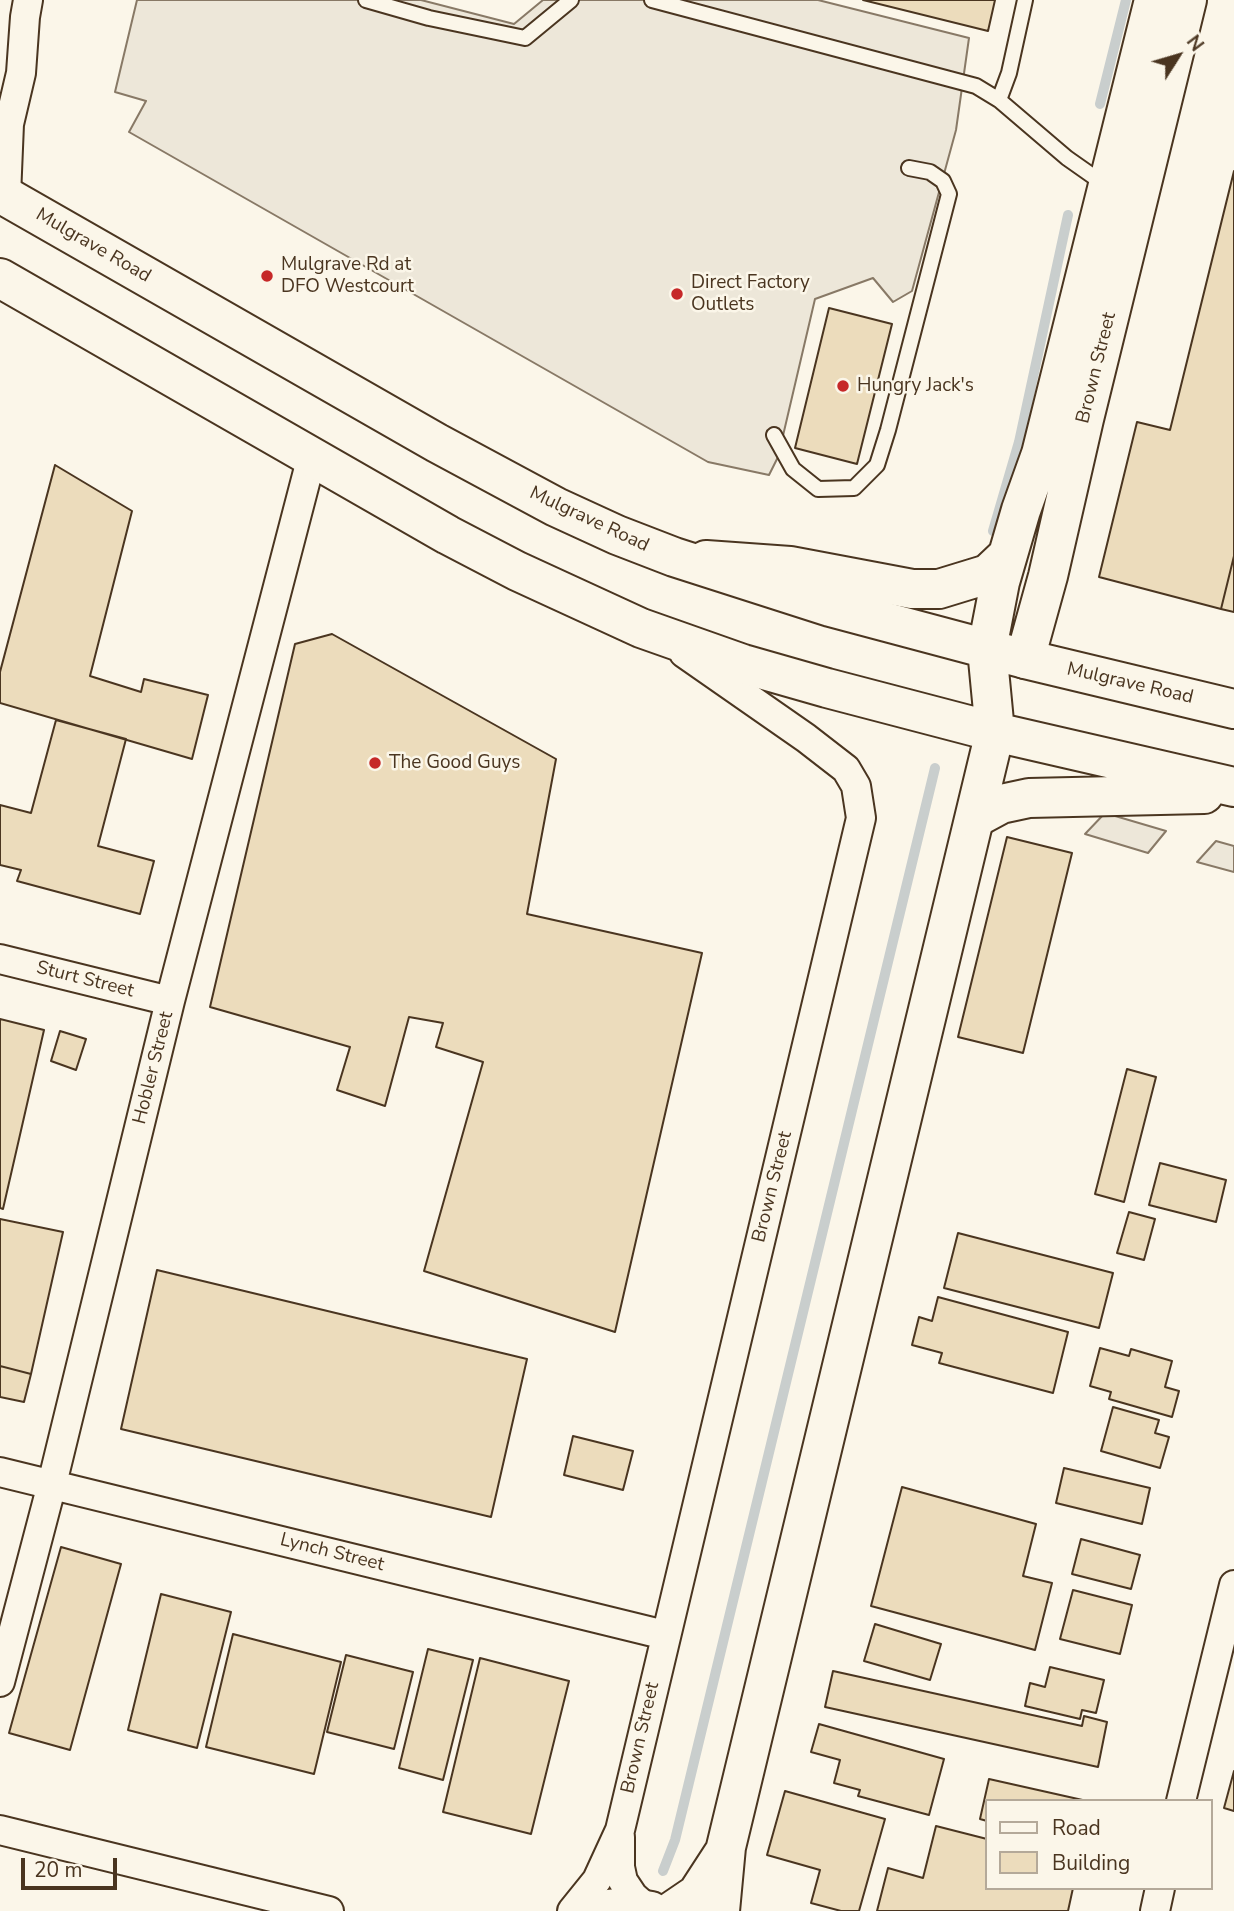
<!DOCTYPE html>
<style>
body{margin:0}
#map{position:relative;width:1234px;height:1911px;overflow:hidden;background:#fbf6e9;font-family:"Nunito Sans",sans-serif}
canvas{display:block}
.legend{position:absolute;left:985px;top:1799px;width:228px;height:91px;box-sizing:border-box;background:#fbf6e9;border:2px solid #b4a999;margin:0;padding:9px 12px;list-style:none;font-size:21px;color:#4a3520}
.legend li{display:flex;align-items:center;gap:14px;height:35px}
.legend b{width:35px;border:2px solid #b4a999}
.north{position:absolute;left:1143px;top:21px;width:70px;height:70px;-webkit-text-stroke:5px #fbf6e9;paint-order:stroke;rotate:53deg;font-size:19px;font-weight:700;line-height:28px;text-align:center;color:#4a3520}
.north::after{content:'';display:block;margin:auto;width:24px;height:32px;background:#4a3520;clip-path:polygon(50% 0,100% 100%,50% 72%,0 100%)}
.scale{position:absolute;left:21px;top:1858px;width:96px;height:32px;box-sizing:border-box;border:4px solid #4a3520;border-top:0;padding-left:9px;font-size:21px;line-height:24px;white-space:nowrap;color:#4a3520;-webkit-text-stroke:5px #fbf6e9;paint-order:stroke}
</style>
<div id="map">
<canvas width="1234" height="1911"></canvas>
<ul class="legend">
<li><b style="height:9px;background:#fbf6e9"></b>Road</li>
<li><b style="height:19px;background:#ecdcbc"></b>Building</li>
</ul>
<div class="north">N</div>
<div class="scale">20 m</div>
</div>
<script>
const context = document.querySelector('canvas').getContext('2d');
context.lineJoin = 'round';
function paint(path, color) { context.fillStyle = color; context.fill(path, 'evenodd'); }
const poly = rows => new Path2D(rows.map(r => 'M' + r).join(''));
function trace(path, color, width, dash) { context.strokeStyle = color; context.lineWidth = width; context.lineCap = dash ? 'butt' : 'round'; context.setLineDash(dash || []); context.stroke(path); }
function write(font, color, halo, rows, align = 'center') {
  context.font = font + ' "Nunito Sans",sans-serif'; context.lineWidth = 5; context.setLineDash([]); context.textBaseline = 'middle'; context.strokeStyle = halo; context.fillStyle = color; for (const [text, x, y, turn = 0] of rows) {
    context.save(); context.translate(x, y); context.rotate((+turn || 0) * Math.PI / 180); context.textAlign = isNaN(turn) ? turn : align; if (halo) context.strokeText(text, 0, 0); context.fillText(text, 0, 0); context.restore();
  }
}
const parking = poly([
 [137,0,421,0,514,24,543,0,818,0,969,38,956,130,912,291,893,302,873,278,815,299,778,457,769,475,708,462,129,132,146,101,115,92,137,0],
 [1105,813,1166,831,1148,853,1085,834,1105,813],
 [1216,841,1234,846,1234,872,1197,862,1216,841]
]);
paint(parking, '#ede7d9');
trace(parking, '#887966', 2);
trace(poly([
 [1100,104,1126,0],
 [993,531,1019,442,1068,215],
 [663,1871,675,1840,935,768]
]), '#c9cecd', 10);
const building = poly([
 [863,0,995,0,988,31,863,0],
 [1234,171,1234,556,1221,609,1099,577,1137,422,1170,430,1234,171],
 [829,308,892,324,857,464,795,448,829,308],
 [55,465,132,511,90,676,141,692,144,679,208,695,192,759,0,703,0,672,55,465],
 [1234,556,1234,612,1221,609,1234,556],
 [332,634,556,759,527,914,702,953,615,1332,424,1271,483,1062,436,1047,443,1023,409,1017,385,1106,337,1090,350,1047,210,1007,295,644,332,634],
 [56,720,126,739,98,846,154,861,140,914,17,881,21,870,0,865,0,805,31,813,56,720],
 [1007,837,1072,853,1023,1053,958,1037,1007,837],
 [0,1019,44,1030,3,1209,0,1208,0,1019],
 [60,1031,86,1039,76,1070,51,1061,60,1031],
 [1127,1069,1156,1077,1124,1202,1095,1194,1127,1069],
 [1160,1163,1226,1180,1216,1222,1149,1205,1160,1163],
 [1129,1212,1155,1219,1144,1260,1117,1253,1129,1212],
 [0,1219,63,1232,31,1374,0,1366,0,1219],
 [958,1233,1113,1273,1099,1328,944,1288,958,1233],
 [157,1270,527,1359,491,1517,121,1429,157,1270],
 [938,1297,1068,1332,1053,1393,939,1363,942,1353,912,1345,919,1317,932,1321,938,1297],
 [1100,1348,1129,1356,1131,1349,1172,1361,1165,1387,1179,1391,1172,1417,1109,1399,1111,1392,1090,1386,1100,1348],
 [0,1366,31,1374,24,1402,0,1397,0,1366],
 [1113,1407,1159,1420,1155,1433,1169,1437,1160,1468,1101,1451,1113,1407],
 [573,1436,633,1451,623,1490,564,1475,573,1436],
 [1064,1468,1150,1488,1142,1524,1056,1503,1064,1468],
 [902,1487,1036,1524,1023,1576,1052,1583,1035,1650,871,1606,902,1487],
 [1081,1539,1140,1555,1131,1589,1072,1574,1081,1539],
 [61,1547,121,1564,70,1750,9,1733,61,1547],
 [1073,1590,1132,1605,1120,1654,1060,1639,1073,1590],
 [161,1594,231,1612,197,1748,128,1730,161,1594],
 [875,1624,941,1644,930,1680,864,1661,875,1624],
 [233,1634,341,1662,314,1774,206,1747,233,1634],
 [428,1649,473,1660,443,1780,399,1768,428,1649],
 [346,1655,413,1672,394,1749,327,1732,346,1655],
 [480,1658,569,1681,531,1834,443,1812,480,1658],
 [1050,1667,1104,1680,1096,1713,1082,1710,1080,1719,1025,1706,1030,1683,1045,1687,1050,1667],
 [833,1671,1082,1726,1084,1716,1107,1722,1098,1767,825,1707,833,1671],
 [819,1724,944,1759,929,1815,858,1796,860,1790,834,1783,840,1760,811,1752,819,1724],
 [1234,1771,1234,1811,1224,1808,1234,1771],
 [989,1779,1087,1801,987,1801,987,1821,980,1819,989,1779],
 [785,1791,885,1819,859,1911,841,1911,811,1903,820,1870,767,1855,785,1791],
 [936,1826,987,1839,987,1888,1073,1888,1068,1911,877,1911,888,1868,923,1878,936,1826]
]);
paint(building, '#ecdcbc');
trace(building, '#4a3520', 2);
const lane = poly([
 [366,0,429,18,525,38,571,0],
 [652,0,976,86,999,100],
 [1025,0,1009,73,999,100,1067,158,1104,184],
 [774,435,793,469,818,489,854,488,877,465,888,430,949,194,943,181,930,172,909,168]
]);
const street = poly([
 [6,196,9,124,21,73,25,17,28,0],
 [0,959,170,1001],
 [0,1472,665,1635],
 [0,1682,52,1484,170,1001,312,456],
 [1181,1801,1234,1585],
 [0,1830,329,1911],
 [620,1837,620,1867,623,1881,633,1896,649,1910],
 [572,1911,597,1880,620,1830,861,818,856,786,846,769,806,738,684,653],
 [1155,1911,1160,1888]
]);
const secondary = poly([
 [706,560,790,566,912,589,939,589,988,574,1007,556],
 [987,649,1000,582,1021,510,1041,454,1154,0],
 [1025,659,1048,576,1084,419,1187,0],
 [592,1911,627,1907,651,1911],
 [672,1911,697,1894,723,1854],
 [720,1911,726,1847,995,732]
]);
const primary = poly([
 [0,193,437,443,556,507,617,535,674,557,830,607,1025,659,1234,709],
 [0,278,448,535,517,571,641,628,743,664,827,688,995,732,1234,787],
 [987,649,995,732],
 [975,818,1001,804,1029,798,1204,794]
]);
trace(lane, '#4a3520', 18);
trace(street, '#4a3520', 32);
trace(secondary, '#4a3520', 42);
trace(primary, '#4a3520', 42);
trace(lane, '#fbf6e9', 14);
trace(street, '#fbf6e9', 28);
trace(secondary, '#fbf6e9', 38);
trace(primary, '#fbf6e9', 38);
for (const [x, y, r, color] of [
 [267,276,7,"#c62828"],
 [677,294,7,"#c62828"],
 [843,386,7,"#c62828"],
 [375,763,7,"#c62828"]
]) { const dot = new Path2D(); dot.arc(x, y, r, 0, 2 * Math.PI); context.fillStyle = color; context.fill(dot); trace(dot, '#fbf6e9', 2.5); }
write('19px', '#4a3520', '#fbf6e9', [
 ["Mulgrave Road",93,246,30],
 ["Brown Street",1097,368,-76],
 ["Mulgrave Road",589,520,25],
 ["Mulgrave Road",1130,684,13],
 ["Sturt Street",85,980,14],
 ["Hobler Street",154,1068,-76],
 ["Brown Street",773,1187,-76],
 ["Lynch Street",332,1553,14],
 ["Brown Street",641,1738,-77]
]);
write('19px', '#4a3520', '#fbf6e9', [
 ["Mulgrave Rd at",281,265],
 ["DFO Westcourt",281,287],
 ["Direct Factory",691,283],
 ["Outlets",691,305],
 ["Hungry Jack's",857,386],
 ["The Good Guys",389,763]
], 'left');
</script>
